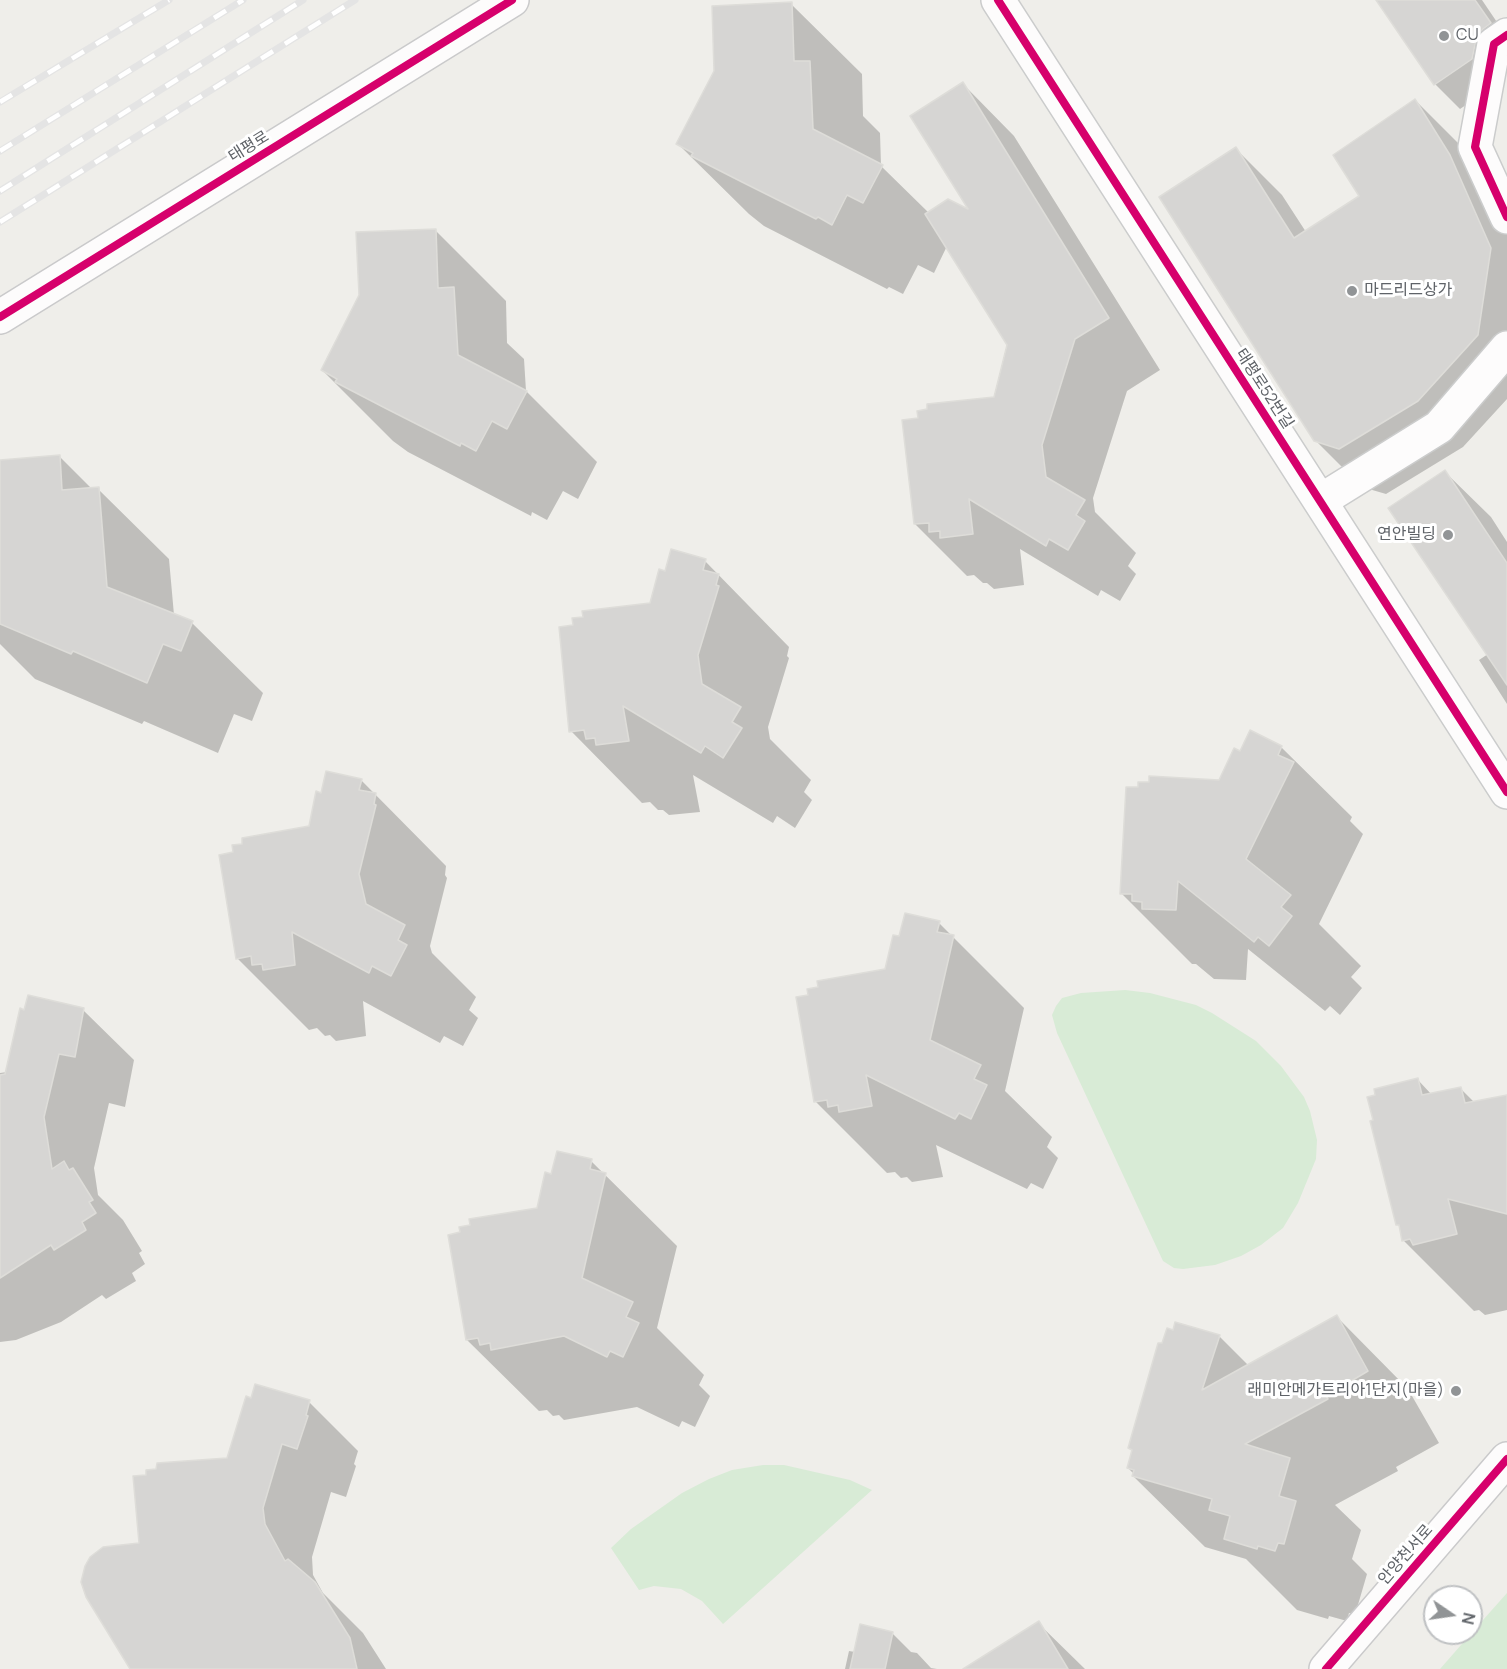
<!DOCTYPE html>
<meta charset="utf-8">
<style>
body{margin:0}
#map{position:relative;width:1507px;height:1669px;overflow:hidden;background:#efeeea;font-family:Manrope,sans-serif}
canvas{display:block}
.north{position:absolute;left:1423px;top:1585px;width:60px;height:60px;box-sizing:border-box;background:#fff;border:2px solid #bfc1c3;border-radius:50%;rotate:103deg;font-size:16px;font-weight:700;line-height:24px;text-align:center;color:#5f6368}
.north::after{content:'';display:block;margin:auto;width:21px;height:27px;background:#919496;clip-path:polygon(50% 0,100% 100%,50% 72%,0 100%)}
</style>
<div id="map">
<canvas width="1507" height="1669"></canvas>
<div class="north">N</div>
</div>
<script>
const context = document.querySelector('canvas').getContext('2d');
context.lineJoin = 'round';
function paint(path, color) { context.fillStyle = color; context.fill(path, 'evenodd'); }
const poly = rows => new Path2D(rows.map(r => 'M' + r).join(''));
function trace(path, color, width, dash) { context.strokeStyle = color; context.lineWidth = width; context.lineCap = dash ? 'butt' : 'round'; context.setLineDash(dash || []); context.stroke(path); }
function write(font, color, halo, rows, align = 'center') {
  context.font = font + ' Manrope,"Noto Sans KR",sans-serif'; context.lineWidth = 6; context.setLineDash([]); context.textBaseline = 'middle'; context.strokeStyle = halo; context.fillStyle = color; for (const [text, x, y, turn = 0] of rows) {
    context.save(); context.translate(x, y); context.rotate((+turn || 0) * Math.PI / 180); context.textAlign = isNaN(turn) ? turn : align; if (halo) context.strokeText(text, 0, 0); context.fillText(text, 0, 0); context.restore();
  }
}
paint(poly([
 [1125,990,1150,993,1196,1005,1212,1013,1256,1041,1281,1066,1304,1097,1310,1111,1317,1140,1316,1159,1298,1203,1283,1228,1261,1245,1241,1256,1215,1265,1183,1269,1174,1268,1163,1261,1057,1033,1052,1015,1056,1006,1062,998,1081,993],
 [763,1465,784,1465,850,1480,872,1490,723,1624,702,1601,681,1589,654,1586,639,1590,611,1548,631,1529,682,1493,709,1479,732,1470],
 [1507,1593,1507,1669,1440,1669,1475,1629]
]), '#d8ebd6');
paint(poly([
 [1401,0,1482,0,1507,37,1497,84,1460,109,1435,84],
 [791,4,862,74,863,116,880,133,881,166,929,213,972,213,963,84,1014,136,1160,370,1127,391,1093,498,1095,512,1136,553,1128,566,1136,574,1120,601,1101,590,1098,596,1020,549,1024,585,994,589,987,583,983,583,974,575,967,576,915,524,920,419,995,398,1009,345,947,246,934,273,918,265,903,294,889,287,887,289,764,226,749,214,678,144],
 [1415,100,1461,146,1507,229,1507,399,1463,447,1386,494,1362,487,1315,440,1236,149,1282,195,1306,232,1361,196],
 [435,230,506,301,507,343,524,359,526,391,597,462,578,499,563,491,547,520,532,512,531,516,408,452,393,441,322,370],
 [59,456,92,489,98,489,169,559,174,615,192,623,263,693,252,721,234,714,218,753,144,721,142,724,35,679,0,644,0,461],
 [1445,472,1491,517,1507,542,1507,704,1479,660,1488,654],
 [705,561,789,647,787,656,789,658,768,727,770,739,811,780,804,792,812,800,795,828,777,816,773,823,693,775,700,812,669,815,663,810,658,810,650,802,642,803,571,731,575,627,651,604,666,573],
 [1281,747,1352,817,1350,821,1363,834,1319,924,1361,966,1351,977,1362,988,1340,1015,1330,1006,1325,1011,1248,949,1246,980,1214,979,1196,964,1192,964,1121,893,1220,781,1241,753],
 [361,780,446,866,445,875,447,878,430,946,432,953,476,997,469,1010,478,1018,463,1046,444,1036,440,1043,363,1001,366,1036,336,1041,330,1035,325,1036,317,1028,309,1030,237,958,310,827,323,794],
 [939,923,1024,1008,1005,1091,1052,1137,1047,1147,1058,1158,1043,1189,1031,1183,1027,1189,936,1145,943,1177,912,1182,907,1177,901,1178,895,1172,887,1173,816,1102,887,971,900,938],
 [83,1010,134,1060,125,1107,109,1103,94,1168,98,1195,123,1220,142,1251,139,1253,145,1264,132,1273,136,1281,106,1299,102,1295,61,1322,16,1340,0,1342,0,1073,7,1072],
 [1418,1080,1432,1095,1461,1089,1475,1103,1507,1096,1507,1310,1485,1315,1479,1310,1474,1311,1404,1241,1401,1228,1397,1224],
 [591,1161,677,1246,657,1328,704,1375,699,1385,710,1396,695,1427,682,1421,679,1427,637,1407,564,1420,559,1415,553,1416,547,1410,539,1411,467,1340,538,1209,552,1176],
 [1337,1317,1408,1389,1439,1443,1396,1467,1398,1471,1335,1505,1361,1530,1352,1559,1367,1574,1355,1615,1349,1613,1347,1621,1329,1616,1328,1619,1297,1610,1246,1559,1205,1547,1133,1476,1134,1474,1128,1468,1133,1451,1129,1448,1219,1336,1249,1366],
 [309,1402,358,1451,354,1464,356,1466,346,1497,331,1492,312,1557,313,1575,323,1593,363,1633,386,1669,132,1669,141,1544,229,1459],
 [1038,1623,1085,1669,966,1669],
 [893,1634,911,1652,917,1653,931,1668,937,1669,845,1669,849,1651,855,1652]
]), '#0003');
const building = poly([
 [1376,0,1475,0,1491,23,1483,29,1476,40,1472,59,1434,85,1376,0],
 [792,2,794,61,810,61,813,129,883,165,863,203,847,195,832,225,818,217,816,219,742,182,691,156,693,153,676,144,714,71,712,6,792,2],
 [963,82,1109,318,1075,339,1042,445,1046,477,1085,500,1076,515,1085,521,1068,550,1049,539,1046,546,969,499,973,534,940,538,940,531,929,532,929,523,914,524,902,420,918,418,917,411,927,409,927,404,994,397,1007,345,925,214,948,199,968,209,910,116,963,82],
 [1415,99,1450,155,1491,248,1478,335,1418,401,1339,449,1314,441,1159,197,1236,147,1294,238,1359,196,1333,155,1415,99],
 [436,229,438,288,454,287,458,355,527,391,507,429,492,421,476,451,461,443,460,446,387,409,335,382,337,379,321,370,359,295,356,232,436,229],
 [60,455,62,490,99,487,107,587,193,621,181,651,163,644,147,683,73,651,71,654,0,624,0,460,60,455],
 [1445,470,1507,563,1507,685,1388,508,1445,470],
 [671,549,706,559,703,570,719,574,716,585,719,586,698,655,702,684,741,707,732,722,742,728,723,758,705,746,701,753,623,706,629,741,596,745,595,738,586,739,584,730,569,732,559,627,573,625,572,618,583,617,582,611,650,603,659,569,665,571,671,549],
 [1250,730,1282,746,1278,755,1294,762,1246,859,1291,895,1281,907,1292,916,1269,946,1258,937,1254,942,1178,881,1176,910,1142,909,1142,902,1132,901,1132,894,1120,894,1126,787,1138,787,1138,782,1149,782,1149,776,1219,780,1234,748,1240,751,1250,730],
 [326,771,362,779,359,790,376,793,374,804,376,805,359,874,366,904,405,925,398,940,407,945,391,976,372,966,369,973,292,932,295,965,263,970,262,964,252,965,251,956,236,959,219,855,233,852,232,845,242,844,242,838,309,826,316,791,321,793,326,771],
 [905,913,940,921,937,932,954,935,930,1040,981,1065,974,1079,987,1085,971,1119,959,1113,955,1119,866,1075,872,1106,839,1112,838,1105,828,1107,827,1100,814,1102,796,997,808,995,807,989,818,987,817,981,885,969,893,935,899,936,905,913],
 [28,995,84,1008,75,1057,59,1054,44,1117,52,1169,64,1161,69,1170,73,1168,93,1200,89,1202,96,1213,82,1222,86,1230,54,1250,51,1245,0,1278,0,1075,5,1074,20,1008,24,1010,28,995],
 [1418,1078,1422,1095,1461,1087,1465,1103,1507,1095,1507,1214,1448,1199,1457,1234,1413,1245,1410,1239,1402,1241,1399,1225,1396,1225,1370,1121,1373,1120,1367,1097,1375,1095,1374,1089,1418,1078],
 [557,1151,592,1159,590,1169,606,1173,582,1278,633,1302,626,1317,639,1323,623,1357,610,1351,607,1357,564,1336,491,1350,490,1343,480,1345,478,1338,466,1340,448,1235,460,1232,459,1227,470,1225,469,1219,537,1208,545,1172,551,1174,557,1151],
 [1337,1315,1368,1371,1326,1396,1328,1399,1245,1444,1290,1458,1279,1496,1296,1501,1284,1544,1278,1543,1275,1551,1258,1546,1257,1549,1224,1539,1230,1516,1209,1510,1212,1499,1132,1476,1134,1470,1127,1468,1132,1450,1128,1448,1158,1343,1162,1343,1167,1328,1173,1330,1175,1322,1220,1335,1202,1390,1337,1315],
 [255,1384,310,1400,306,1415,308,1416,297,1449,282,1444,263,1508,265,1524,285,1561,288,1559,315,1582,350,1638,357,1669,130,1669,86,1597,81,1582,85,1566,90,1557,103,1547,139,1543,133,1476,146,1475,146,1470,156,1469,157,1463,227,1458,246,1396,251,1398,255,1384],
 [1039,1621,1068,1669,963,1669,1039,1621],
 [860,1624,893,1632,885,1669,850,1669,860,1624]
]);
paint(building, '#d6d5d3');
trace(building, '#deddd9', 1.5);
const street = poly([
 [998,0,1507,792],
 [1507,35,1494,44,1475,147,1507,217],
 [1320,501,1439,427,1507,348]
]);
const secondary = poly([
 [0,317,512,0],
 [1326,1669,1507,1459]
]);
trace(street, '#cbcccc', 36);
trace(secondary, '#cacacb', 36);
trace(street, '#fdfcfc', 33);
trace(secondary, '#fdfcfc', 33);
const rail = poly([
 [0,102,169,0],
 [0,151,243,0],
 [0,191,303,0],
 [0,222,355,0]
]);
trace(rail, '#e4e4e4', 7);
trace(rail, '#fff', 4.5, [14]);
trace(poly([
 [998,0,1507,792],
 [1507,35,1494,44,1475,147,1507,217],
 [0,317,512,0],
 [1326,1669,1507,1459]
]), '#d6006c', 8);
for (const [x, y, r, color] of [
 [1444,36,6,"#919496"],
 [1352,291,6,"#919496"],
 [1448,535,6,"#919496"],
 [1456,1391,6,"#919496"]
]) { const dot = new Path2D(); dot.arc(x, y, r, 0, 2 * Math.PI); context.fillStyle = color; context.fill(dot); trace(dot, '#fff', 2); }
write('16px', '#5f6368', '#fff', [
 ["CU",1456,36],
 ["마드리드상가",1364,291],
 ["연안빌딩",1436,535,"right"],
 ["래미안메가트리아1단지(마을)",1444,1391,"right"]
], 'left');
write('16px', '#5f6368', '#fff', [
 ["태평로",249,147,-32],
 ["태평로52번길",1264,389,57],
 ["안양천서로",1406,1555,-49]
]);
</script>
